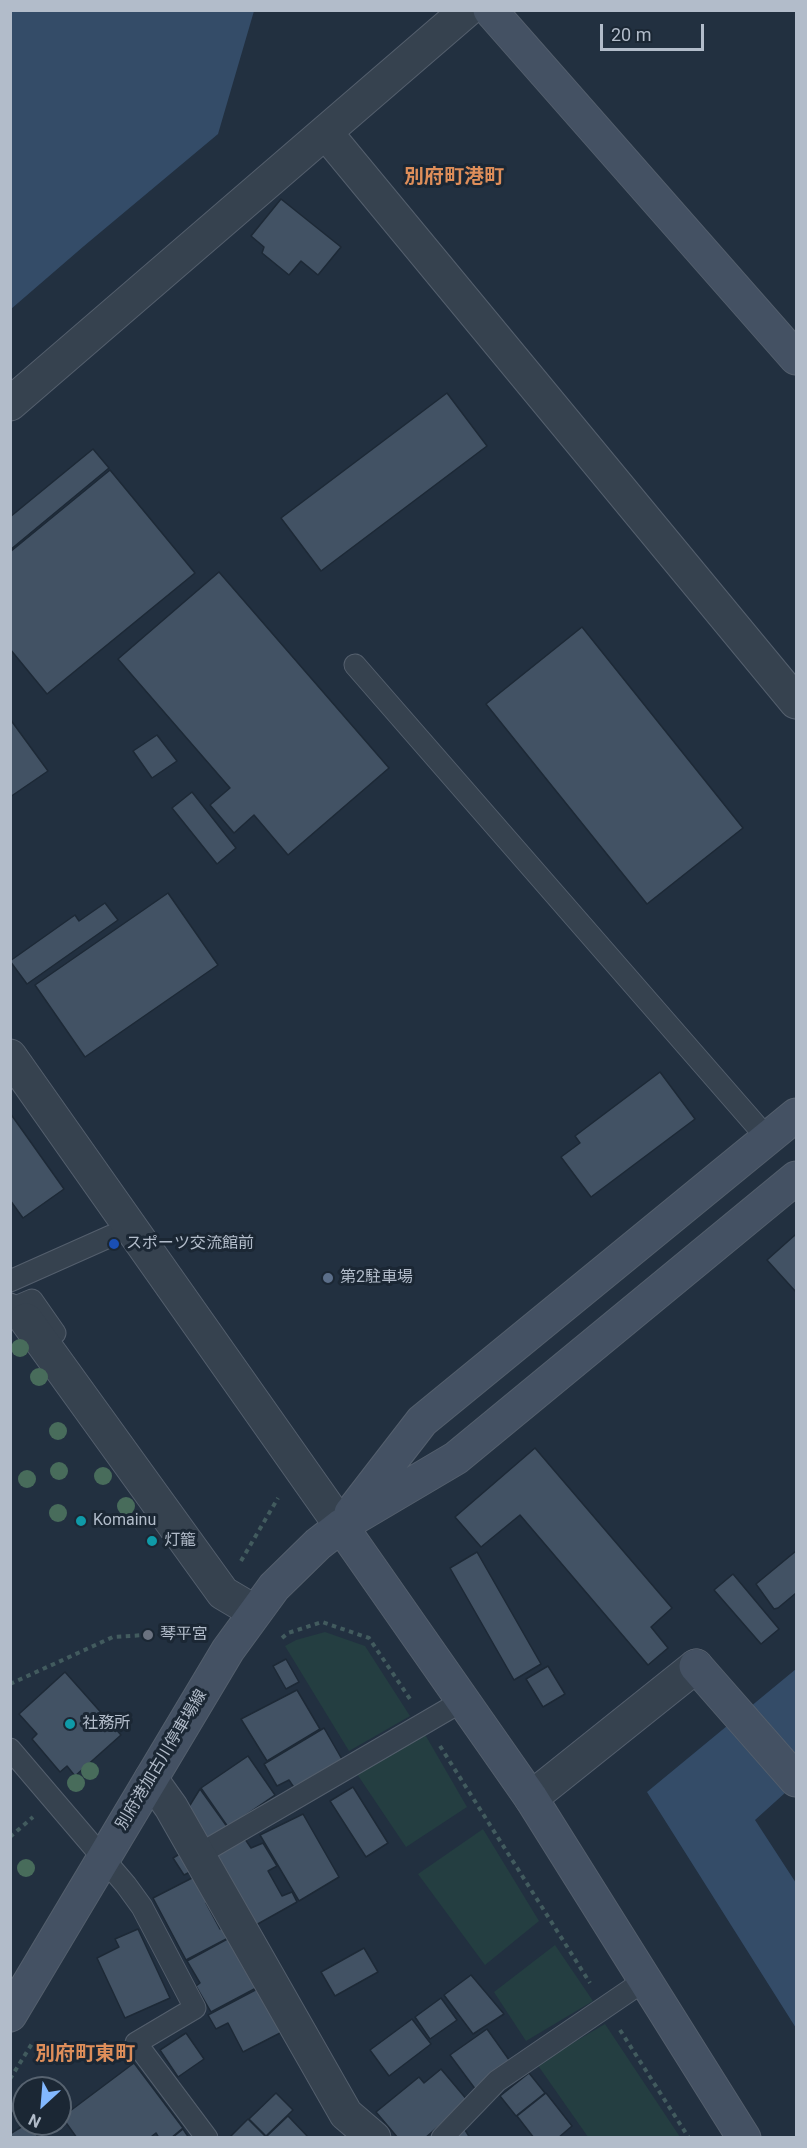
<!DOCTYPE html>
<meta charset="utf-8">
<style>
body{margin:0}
#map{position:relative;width:807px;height:2148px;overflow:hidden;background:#223040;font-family:Roboto,sans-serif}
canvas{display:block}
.frame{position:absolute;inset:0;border:12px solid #b2bcca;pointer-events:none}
.north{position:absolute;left:12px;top:2076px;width:60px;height:60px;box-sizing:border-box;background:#1b2734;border:2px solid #576370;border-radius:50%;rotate:206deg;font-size:16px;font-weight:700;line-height:24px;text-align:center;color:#b2bcca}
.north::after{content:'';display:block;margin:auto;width:21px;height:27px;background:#82b8ff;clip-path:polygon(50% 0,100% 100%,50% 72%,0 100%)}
.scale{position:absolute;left:600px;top:24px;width:104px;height:27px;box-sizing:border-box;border:3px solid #b2bcca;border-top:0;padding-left:8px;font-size:18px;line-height:21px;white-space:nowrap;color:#b2bcca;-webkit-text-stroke:4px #1b2734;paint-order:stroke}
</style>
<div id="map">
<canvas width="807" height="2148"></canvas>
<div class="frame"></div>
<div class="north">N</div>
<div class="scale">20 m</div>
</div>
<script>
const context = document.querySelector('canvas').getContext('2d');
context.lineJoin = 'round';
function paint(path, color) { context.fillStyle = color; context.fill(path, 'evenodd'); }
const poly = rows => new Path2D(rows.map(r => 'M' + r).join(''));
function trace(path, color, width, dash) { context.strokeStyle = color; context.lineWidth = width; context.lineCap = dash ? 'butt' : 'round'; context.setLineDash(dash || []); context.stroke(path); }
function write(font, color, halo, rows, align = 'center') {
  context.font = font + ' Roboto,"Noto Sans JP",sans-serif'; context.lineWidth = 6; context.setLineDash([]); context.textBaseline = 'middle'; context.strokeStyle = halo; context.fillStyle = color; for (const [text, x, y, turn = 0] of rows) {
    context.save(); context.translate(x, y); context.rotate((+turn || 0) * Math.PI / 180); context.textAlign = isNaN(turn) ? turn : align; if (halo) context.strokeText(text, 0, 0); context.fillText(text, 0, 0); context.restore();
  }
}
paint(poly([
 [325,1632,365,1646,410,1716,349,1751,285,1646,296,1640],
 [423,1731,467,1807,406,1847,355,1771],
 [483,1829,539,1921,485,1965,418,1874],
 [555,1945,593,2001,526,2041,494,1992],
 [605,2024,680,2137,588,2137,537,2064]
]), '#243e41');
paint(poly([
 [11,10,254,11,218,134,84,246,11,309],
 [796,1669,796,1783,755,1820,796,1883,796,2028,647,1792]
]), '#344c68');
const building = poly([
 [281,199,341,247,318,275,301,261,289,275,262,253,264,247,251,236,281,199],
 [447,393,487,446,321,571,281,518,447,393],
 [93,449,109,468,10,550,10,517,93,449],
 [110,470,195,573,47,694,10,649,10,552,110,470],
 [219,572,389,768,288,855,254,815,234,833,210,805,230,788,118,659,219,572],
 [582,627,743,828,647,904,486,704,582,627],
 [10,719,48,771,10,797,10,719],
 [157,735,177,761,152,778,133,751,157,735],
 [192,792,236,848,217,864,172,808,192,792],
 [168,893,218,965,85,1057,35,985,168,893],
 [105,903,118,920,27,984,10,961,75,915,79,921,105,903],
 [660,1072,695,1119,591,1197,561,1157,580,1143,575,1136,660,1072],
 [10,1113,64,1189,23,1218,10,1200,10,1113],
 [795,1235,796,1237,796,1292,767,1260,795,1235],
 [535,1448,672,1608,651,1627,668,1648,648,1665,520,1515,481,1547,455,1517,535,1448],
 [796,1551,796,1593,778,1608,774,1609,756,1584,796,1551],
 [477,1552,541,1664,514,1680,450,1568,477,1552],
 [733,1574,779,1629,761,1644,714,1590,733,1574],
 [286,1659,299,1682,286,1689,273,1666,286,1659],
 [548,1666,565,1694,543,1707,526,1679,548,1666],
 [65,1672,121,1735,75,1776,67,1766,60,1772,32,1739,37,1734,19,1714,65,1672],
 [297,1690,320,1729,267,1761,241,1719,297,1690],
 [324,1728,343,1761,295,1789,289,1780,277,1786,264,1764,324,1728],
 [248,1756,275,1795,228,1827,201,1788,248,1756],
 [353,1787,388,1843,366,1857,330,1801,353,1787],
 [200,1789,228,1828,206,1841,187,1810,200,1789],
 [303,1814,339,1877,299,1901,260,1835,303,1814],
 [245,1839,251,1848,263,1843,277,1866,268,1871,282,1896,292,1892,297,1902,256,1925,217,1855,245,1839],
 [183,1852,194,1870,184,1875,173,1858,183,1852],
 [196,1876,210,1901,206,1903,220,1929,227,1926,232,1936,186,1960,153,1898,196,1876],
 [138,1929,170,1998,125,2018,97,1958,119,1947,115,1939,138,1929],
 [231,1937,258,1987,211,2012,196,1986,200,1983,187,1961,231,1937],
 [364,1948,378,1972,335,1996,321,1972,364,1948],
 [471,1975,504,2014,473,2034,444,1995,471,1975],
 [261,1987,284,2031,243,2052,228,2023,216,2029,208,2015,261,1987],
 [441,1998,457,2020,430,2039,415,2017,441,1998],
 [412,2019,431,2044,389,2076,370,2050,412,2019],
 [487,2029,512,2064,476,2090,450,2055,487,2029],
 [186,2033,204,2059,178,2077,160,2050,186,2033],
 [134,2063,183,2128,171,2138,159,2138,156,2133,152,2136,153,2138,77,2138,62,2117,134,2063],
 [441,2069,468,2101,425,2138,398,2138,376,2112,419,2077,424,2083,441,2069],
 [529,2073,545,2093,516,2116,500,2096,529,2073],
 [276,2093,293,2110,266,2136,249,2119,276,2093],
 [546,2093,572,2126,558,2138,534,2138,517,2116,546,2093],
 [19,2100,24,2106,24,2119,19,2122,10,2110,10,2106,19,2100],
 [288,2116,309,2138,229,2138,248,2119,266,2137,288,2116],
 [26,2124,29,2124,39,2138,10,2138,10,2134,26,2124],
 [462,2125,470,2138,448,2138,462,2125],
 [183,2129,189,2138,172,2138,183,2129]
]);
paint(building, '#425264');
trace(building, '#1d2936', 1.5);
const lane = poly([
 [355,665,768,1139],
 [10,1281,111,1236],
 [10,1304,13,1308,32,1300,55,1333],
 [10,1749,126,1885,142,1907,195,2008,136,2043,207,2138],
 [198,1855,464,1700],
 [442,2138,497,2081,645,1980]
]);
const street = poly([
 [326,133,796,702],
 [10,404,467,10],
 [10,1056,341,1526],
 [26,1320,223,1593,255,1612],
 [151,1779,171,1807,346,2114,374,2138],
 [531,1798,696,1666]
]);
const secondary = poly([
 [490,10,796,358],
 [351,1513,422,1421,796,1115],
 [341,1526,531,1798,744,2138],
 [696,1666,796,1780],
 [10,2015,228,1650,274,1587,318,1544,341,1526,456,1458,796,1178]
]);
trace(lane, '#545f6d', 23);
trace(street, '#545f6d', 35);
trace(secondary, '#545f6d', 35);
trace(poly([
 [241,1561,278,1498],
 [282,1638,288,1633,322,1622,369,1638,410,1699],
 [10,1684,113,1637,145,1635],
 [440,1746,590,1983],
 [10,1837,33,1817],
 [620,2030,689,2138],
 [10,2079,33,2042]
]), '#425b5e', 4, [4.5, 4.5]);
trace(lane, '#36424f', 21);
trace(street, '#36424f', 33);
trace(secondary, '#445163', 33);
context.fillStyle = '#486c5b';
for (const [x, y] of [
 [20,1348],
 [39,1377],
 [58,1431],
 [59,1471],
 [103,1476],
 [27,1479],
 [126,1506],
 [58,1513],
 [90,1771],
 [76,1783],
 [26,1868]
]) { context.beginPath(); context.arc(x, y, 9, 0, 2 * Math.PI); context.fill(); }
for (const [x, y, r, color] of [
 [114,1244,6,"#1a4fb4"],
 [328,1278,6,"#5c6f8a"],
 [81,1521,6,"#0f9aa8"],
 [152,1541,6,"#0f9aa8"],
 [148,1635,6,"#6b7280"],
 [70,1724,6,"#0f9aa8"]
]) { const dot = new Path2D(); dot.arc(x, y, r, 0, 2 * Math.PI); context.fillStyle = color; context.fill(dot); trace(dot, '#1b2734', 2); }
write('16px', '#b2bcca', '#1b2734', [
 ["スポーツ交流館前",126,1244],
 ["第2駐車場",340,1278],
 ["Komainu",93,1521],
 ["灯籠",164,1541],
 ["琴平宮",160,1635],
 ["社務所",82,1724]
], 'left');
write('16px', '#b2bcca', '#1b2734', [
 ["別府港加古川停車場線",162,1760,-59]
]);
write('bold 20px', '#de8e5a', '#1b2734', [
 ["別府町港町",454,178],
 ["別府町東町",85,2055]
]);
</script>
